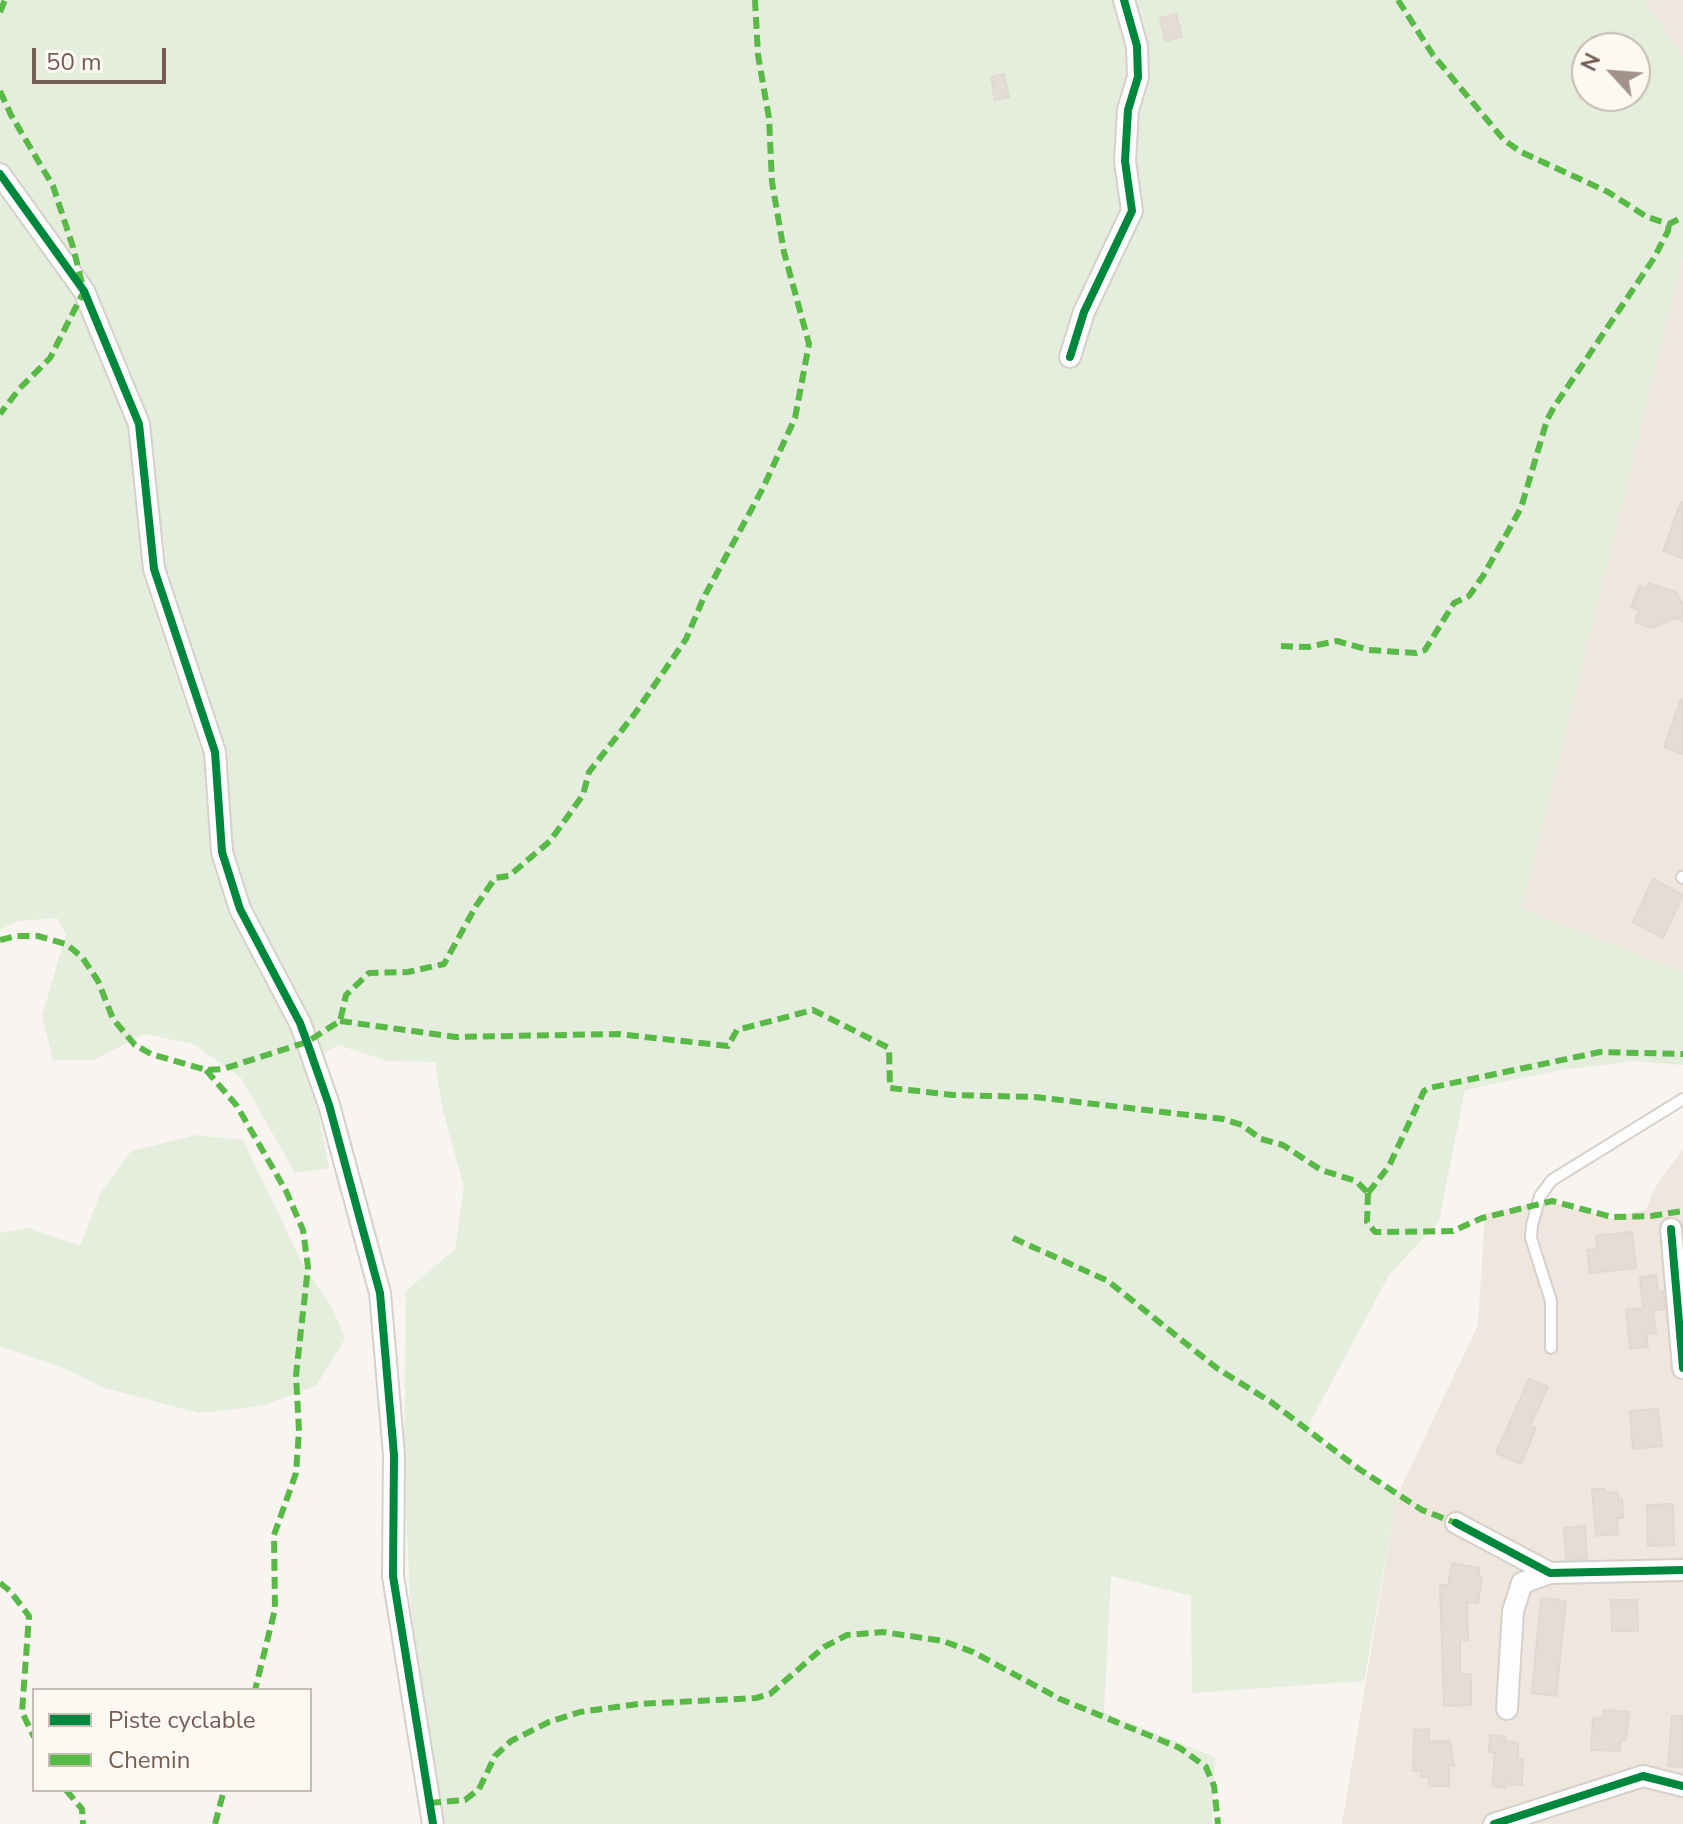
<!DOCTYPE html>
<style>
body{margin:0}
#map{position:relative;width:1683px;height:1824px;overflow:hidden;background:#f8f4f0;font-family:"Nunito Sans",sans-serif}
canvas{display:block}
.legend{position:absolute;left:32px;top:1688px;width:280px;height:104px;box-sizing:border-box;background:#fdf9f2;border:2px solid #c6bbb2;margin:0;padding:10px 14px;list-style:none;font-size:24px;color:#735e51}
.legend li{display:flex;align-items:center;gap:16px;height:40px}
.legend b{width:40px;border:2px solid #c6bbb2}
.north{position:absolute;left:1571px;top:32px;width:80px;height:80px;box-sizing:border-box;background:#fdf9f2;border:2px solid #c6bbb2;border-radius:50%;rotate:296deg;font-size:22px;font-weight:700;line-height:32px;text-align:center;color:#735e51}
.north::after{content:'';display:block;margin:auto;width:28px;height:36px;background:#a29289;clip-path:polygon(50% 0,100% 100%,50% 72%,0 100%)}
.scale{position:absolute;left:32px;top:48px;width:134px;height:36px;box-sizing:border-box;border:4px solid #735e51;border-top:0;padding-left:10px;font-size:24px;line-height:28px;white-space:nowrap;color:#735e51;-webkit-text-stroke:6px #fdf9f2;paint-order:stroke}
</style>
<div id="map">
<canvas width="1683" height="1824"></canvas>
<ul class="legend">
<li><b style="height:10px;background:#00873e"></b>Piste cyclable</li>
<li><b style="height:10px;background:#58b947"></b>Chemin</li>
</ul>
<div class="north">N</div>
<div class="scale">50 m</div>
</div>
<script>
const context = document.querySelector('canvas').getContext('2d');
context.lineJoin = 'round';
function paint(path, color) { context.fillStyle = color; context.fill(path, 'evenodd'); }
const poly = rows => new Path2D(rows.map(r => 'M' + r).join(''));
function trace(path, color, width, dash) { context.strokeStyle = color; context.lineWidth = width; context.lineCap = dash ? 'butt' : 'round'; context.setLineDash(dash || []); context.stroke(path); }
paint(poly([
 [1644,0,1683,0,1683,57],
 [1683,258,1683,973,1522,909],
 [1683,1148,1683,1824,1342,1824,1397,1496,1478,1325,1485,1214,1546,1200,1613,1219,1647,1209,1653,1191]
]), '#efe7de');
paint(poly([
 [0,0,1644,0,1683,57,1683,258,1522,909,1683,972,1683,1065,1634,1061,1560,1070,1465,1090,1439,1221,1389,1275,1306,1430,1397,1496,1364,1681,1192,1693,1191,1596,1111,1576,1104,1712,1215,1757,1212,1824,445,1824,430,1749,410,1599,404,1466,406,1291,455,1249,464,1187,442,1107,435,1062,388,1061,338,1045,308,1062,329,1168,295,1173,241,1078,194,1044,144,1034,94,1060,53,1060,42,1016,66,934,57,918,18,921,0,930],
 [1587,48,1635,48,1635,96,1587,96],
 [197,1135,243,1140,303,1265,332,1307,345,1339,316,1386,261,1406,199,1413,105,1388,66,1369,0,1346,0,1233,28,1228,80,1246,100,1194,131,1151]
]), '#e5eddc');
const building = poly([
 [1176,14,1182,37,1165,41,1160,18,1176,14],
 [1004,74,1009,97,995,100,991,77,1004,74],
 [1681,502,1683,502,1683,558,1663,551,1681,502],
 [1648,583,1677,593,1683,605,1683,621,1675,618,1652,628,1635,622,1639,610,1631,607,1639,586,1647,589,1648,583],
 [1681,699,1683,700,1683,754,1664,747,1681,699],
 [1653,879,1683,895,1663,938,1633,922,1653,879],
 [1632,1232,1636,1268,1590,1273,1587,1250,1597,1249,1596,1236,1632,1232],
 [1656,1275,1658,1292,1663,1291,1665,1309,1653,1311,1656,1333,1646,1334,1648,1347,1630,1349,1626,1310,1643,1308,1640,1277,1656,1275],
 [1529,1379,1548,1387,1530,1426,1536,1428,1521,1464,1496,1453,1529,1379],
 [1658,1409,1662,1446,1633,1449,1630,1411,1658,1409],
 [1592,1489,1605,1489,1606,1492,1618,1493,1618,1499,1622,1499,1623,1518,1617,1518,1618,1534,1596,1536,1592,1489],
 [1673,1504,1674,1545,1648,1546,1647,1505,1673,1504],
 [1585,1526,1587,1559,1566,1560,1564,1528,1585,1526],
 [1452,1563,1480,1568,1478,1577,1482,1578,1478,1603,1467,1602,1468,1640,1460,1640,1460,1674,1471,1674,1471,1705,1444,1706,1440,1585,1448,1585,1452,1563],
 [1541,1598,1566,1601,1556,1696,1532,1693,1541,1598],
 [1611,1600,1637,1600,1638,1631,1612,1631,1611,1600],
 [1604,1710,1629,1712,1626,1740,1621,1740,1620,1751,1591,1750,1593,1719,1604,1717,1604,1710],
 [1672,1716,1683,1716,1683,1767,1668,1766,1672,1716],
 [1429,1729,1429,1741,1450,1741,1454,1766,1449,1766,1449,1786,1429,1786,1429,1777,1421,1777,1421,1771,1413,1771,1414,1730,1429,1729],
 [1490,1735,1506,1737,1506,1741,1518,1743,1518,1758,1523,1759,1522,1785,1506,1784,1506,1788,1492,1786,1495,1753,1489,1752,1490,1735]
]);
paint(building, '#e4ddd7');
trace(building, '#e0d8d2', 2);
const lane = poly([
 [1682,877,1683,878],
 [1551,1348,1551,1301,1531,1238,1532,1225,1540,1196,1552,1180,1683,1099]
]);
const street = poly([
 [0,174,84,291,139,424,154,569,215,752,222,852,240,909,300,1023,307,1042,329,1105,380,1293,394,1455,393,1576,433,1824],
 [1070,357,1084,312,1132,211,1125,161,1128,110,1138,77,1137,46,1124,0],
 [1671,1229,1683,1368],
 [1456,1523,1550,1573,1683,1570],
 [1507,1709,1513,1611,1522,1583,1550,1573],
 [1494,1824,1643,1776,1683,1786]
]);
trace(lane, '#d5d0cb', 14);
trace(street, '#d5d0cb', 24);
trace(lane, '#fefdfd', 10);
trace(street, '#fefdfd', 20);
trace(poly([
 [1398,0,1433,55,1504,140,1521,152,1608,192,1647,217,1669,224,1683,217],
 [0,12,5,0],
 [0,91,11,115,53,186,73,247,84,291,50,358,20,388,0,414],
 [1281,646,1308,647,1337,641,1369,650,1416,653,1425,650,1454,603,1469,596,1483,576,1521,508,1547,420,1554,407,1654,258,1668,231,1669,224],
 [0,940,16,936,38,936,66,944,82,957,98,981,113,1019,135,1045,151,1054,206,1070,223,1069,307,1042,340,1021,346,995,369,973,408,972,444,964,476,906,495,878,509,876,550,841,583,795,589,772,636,712,686,639,704,597,763,488,795,418,809,344,784,252,772,182,769,118,758,55,755,0],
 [340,1021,456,1037,618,1034,728,1046,737,1030,813,1010,889,1048,890,1088,953,1095,1035,1097,1223,1119,1242,1125,1261,1139,1283,1145,1321,1170,1356,1181,1368,1193],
 [206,1070,237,1106,286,1191,303,1230,308,1267,296,1375,299,1431,296,1473,274,1535,275,1609,255,1690],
 [1368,1193,1389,1166,1424,1091,1429,1088,1600,1052,1683,1054],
 [1368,1193,1367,1222,1375,1232,1384,1232,1453,1231,1482,1218,1552,1201,1612,1217,1651,1216,1683,1211],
 [1013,1238,1108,1281,1218,1369,1271,1402,1359,1469,1422,1510,1456,1523],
 [0,1583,10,1591,29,1616,22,1712,34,1737],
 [66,1790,82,1809,83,1824],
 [429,1803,465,1800,479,1789,495,1756,511,1741,549,1722,580,1712,638,1704,756,1698,770,1694,824,1647,847,1635,883,1632,943,1641,973,1652,1060,1699,1180,1748,1206,1767,1214,1786,1218,1824],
 [215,1824,224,1790]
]), '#58b947', 6, [12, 6]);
trace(poly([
 [0,174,84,291,139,424,154,569,215,752,222,852,240,909,300,1023,307,1042,329,1105,380,1293,394,1455,393,1576,433,1824],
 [1070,357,1084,312,1132,211,1125,161,1128,110,1138,77,1137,46,1124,0],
 [1671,1229,1683,1368],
 [1456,1523,1550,1573,1683,1570],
 [1494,1824,1643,1776,1683,1786]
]), '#00873e', 8);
</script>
